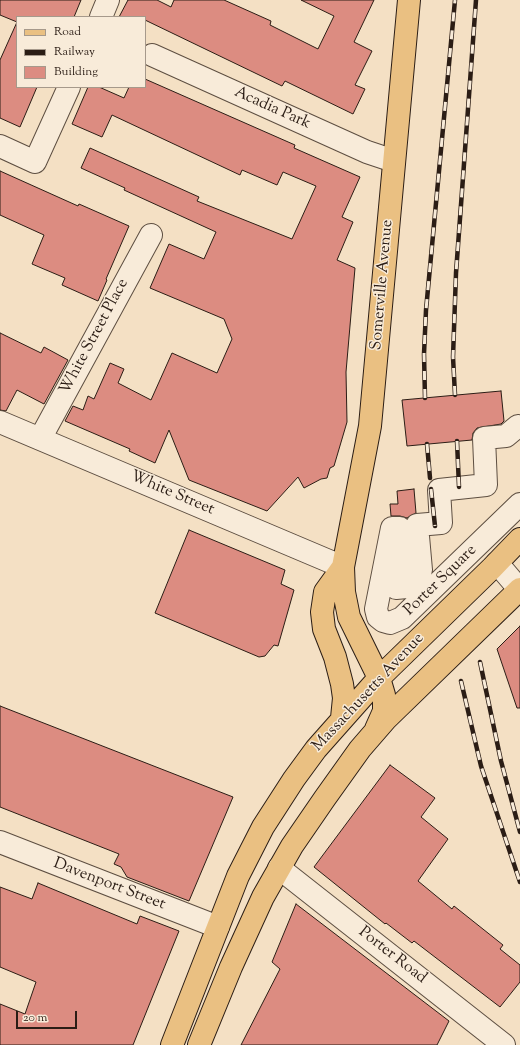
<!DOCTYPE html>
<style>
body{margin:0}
#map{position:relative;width:520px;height:1045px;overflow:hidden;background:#f4e0c4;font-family:"Sorts Mill Goudy",serif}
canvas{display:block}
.legend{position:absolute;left:16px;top:16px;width:130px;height:72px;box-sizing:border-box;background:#f8ebd9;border:1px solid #a6998b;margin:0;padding:5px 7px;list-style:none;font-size:12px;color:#2b1d15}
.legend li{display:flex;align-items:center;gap:8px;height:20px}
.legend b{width:20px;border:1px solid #a6998b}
.scale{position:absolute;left:16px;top:1011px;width:61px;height:18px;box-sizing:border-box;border:2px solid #2b1d15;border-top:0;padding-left:5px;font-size:12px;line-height:14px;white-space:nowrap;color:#2b1d15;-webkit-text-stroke:3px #f8ebd9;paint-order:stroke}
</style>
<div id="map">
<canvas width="520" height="1045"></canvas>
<ul class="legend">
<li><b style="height:5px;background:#eac082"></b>Road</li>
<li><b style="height:5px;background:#2b1d15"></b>Railway</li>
<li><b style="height:11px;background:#dc8c81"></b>Building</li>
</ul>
<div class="scale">20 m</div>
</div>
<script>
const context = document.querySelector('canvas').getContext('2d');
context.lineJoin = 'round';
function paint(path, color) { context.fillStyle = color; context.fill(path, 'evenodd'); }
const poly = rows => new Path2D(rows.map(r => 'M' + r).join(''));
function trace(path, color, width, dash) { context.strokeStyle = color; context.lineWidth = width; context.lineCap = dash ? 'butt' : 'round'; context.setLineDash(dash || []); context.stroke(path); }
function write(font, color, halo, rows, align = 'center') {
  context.font = font + ' "Sorts Mill Goudy",serif'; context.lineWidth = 3; context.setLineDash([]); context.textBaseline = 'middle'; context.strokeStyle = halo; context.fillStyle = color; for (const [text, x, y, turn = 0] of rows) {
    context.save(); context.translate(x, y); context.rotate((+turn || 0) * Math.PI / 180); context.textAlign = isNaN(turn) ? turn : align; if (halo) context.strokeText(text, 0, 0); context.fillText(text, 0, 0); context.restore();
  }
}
const building = poly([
 [0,0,81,0,74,17,17,17,17,87,37,87,20,127,0,118,0,60,17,22,0,15,0,0],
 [128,0,157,0,171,7,174,0,224,0,271,21,270,25,318,49,334,16,301,0,374,0,354,42,372,51,355,85,365,89,353,114,285,81,282,86,145,20,145,17,119,17,128,0],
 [145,79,295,145,294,148,360,177,342,217,353,222,337,260,355,268,346,372,347,422,334,466,330,468,327,478,321,479,304,488,298,477,267,511,189,480,169,430,155,463,129,451,130,449,65,421,73,406,83,410,88,396,94,399,110,363,124,369,118,383,151,400,172,353,217,373,232,339,224,319,150,288,169,244,204,259,216,232,124,190,125,188,81,168,90,148,199,197,197,201,292,239,316,186,283,172,277,185,242,170,240,175,112,115,102,137,72,124,88,87,99,87,124,98,129,87,145,87,145,79],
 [0,171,78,206,79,204,129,226,106,279,107,280,98,301,62,285,65,278,32,264,44,235,0,215,0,171],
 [0,333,41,353,44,347,68,360,44,404,17,390,6,411,0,410,0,333],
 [501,391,504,421,501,424,477,428,473,433,472,440,407,446,402,400,501,391],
 [414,489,416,513,407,518,400,516,391,516,390,504,398,504,397,491,414,489],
 [189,530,285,570,281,584,294,590,278,646,274,645,265,656,259,657,155,613,189,530],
 [520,626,520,708,517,708,497,649,520,626],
 [0,706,233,797,189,901,127,877,121,867,114,864,119,854,0,807,0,706],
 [390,765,435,798,421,817,448,839,418,881,452,909,454,906,503,945,500,949,520,965,520,982,500,1007,414,941,412,943,386,923,385,924,314,867,390,765],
 [38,883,137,924,140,916,179,931,133,1045,0,1045,0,1004,25,1014,36,982,0,967,0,887,32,899,38,883],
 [296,904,449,1021,437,1045,241,1045,280,969,272,962,296,904]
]);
paint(building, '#dc8c81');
trace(building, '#2b1d15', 1);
const street = poly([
 [101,17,108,0],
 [152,55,367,152,394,161],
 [0,146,35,162,69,87],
 [0,422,343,567],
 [520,428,518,426,506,436,484,438,486,485,439,490,441,523,417,525,421,570,407,587,396,588,394,563,403,562,400,528,392,528,376,609,378,617,383,621,390,623,402,618,520,504],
 [40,439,151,235],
 [497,563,520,590],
 [0,842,218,927],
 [279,868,504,1045]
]);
const primary = poly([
 [342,718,344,698,342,684,335,657,324,629,322,612,325,592,343,567],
 [376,729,384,711,384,695,379,678,349,617,344,592,343,567,370,426,409,0],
 [172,1045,238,876,263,827,294,779,316,749,379,678,492,568,520,539],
 [199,1045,231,967,263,897,292,846,325,798,360,749,386,719,520,589]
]);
trace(street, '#5d4e41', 24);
trace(primary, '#2b1d15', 24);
trace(street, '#f8ebd9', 22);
trace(primary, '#eac082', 22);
const rail = poly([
 [455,395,453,357,456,273,476,0],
 [425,398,424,354,426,310,455,0],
 [457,441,459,487],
 [427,444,430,478],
 [431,489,435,526],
 [480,662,501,761,520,832],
 [461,681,481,766,520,882]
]);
trace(rail, '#2b1d15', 4.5);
trace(rail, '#f8ebd9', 3, [9]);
write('16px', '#2b1d15', '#f8ebd9', [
 ["Acadia Park",272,109,24],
 ["Somerville Avenue",383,285,-85],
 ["White Street Place",95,337,-62],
 ["White Street",172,494,23],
 ["Porter Square",441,581,-44],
 ["Massachusetts Avenue",369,693,-47],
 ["Davenport Street",109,885,21],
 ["Porter Road",392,956,38]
]);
</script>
